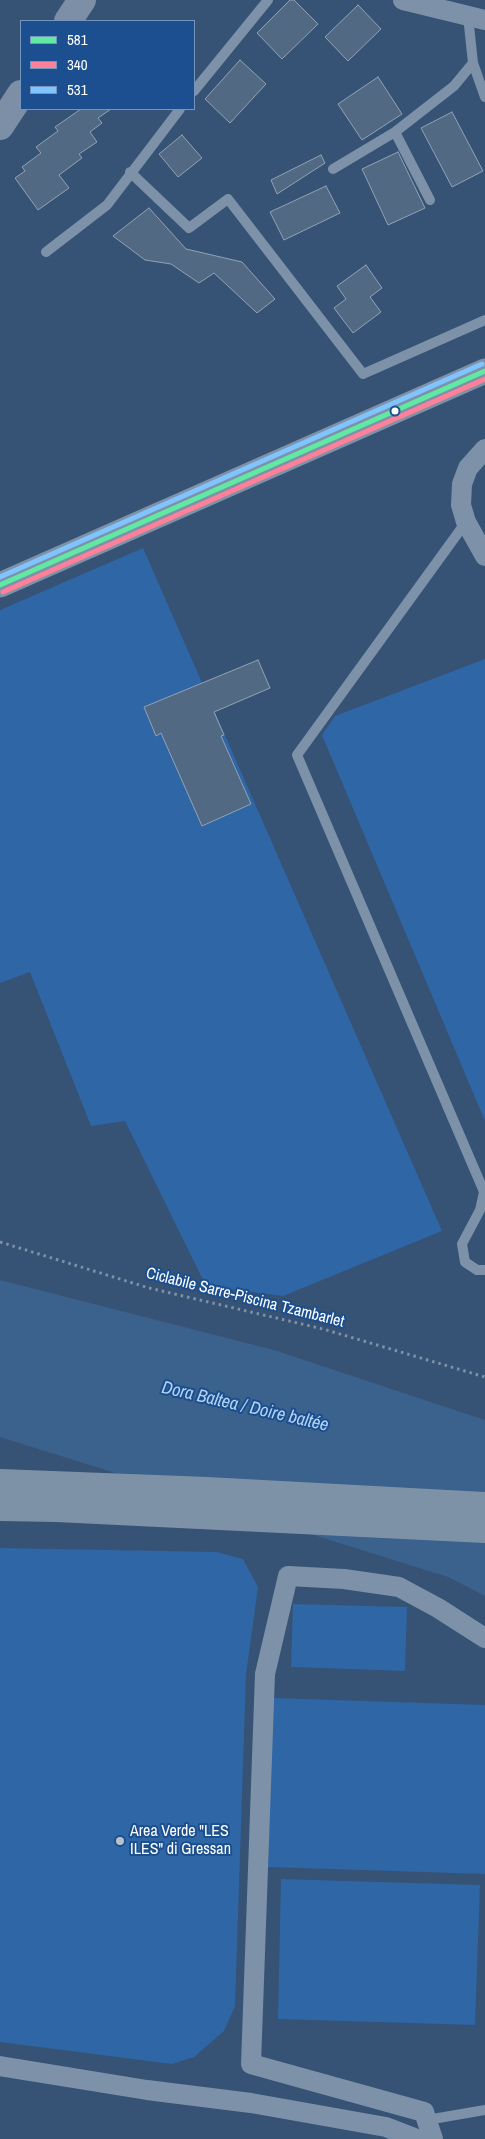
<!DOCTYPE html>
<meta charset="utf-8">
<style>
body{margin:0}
#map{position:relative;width:485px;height:2139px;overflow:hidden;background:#365274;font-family:"Archivo Narrow",sans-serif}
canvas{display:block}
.legend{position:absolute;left:20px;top:20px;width:175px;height:90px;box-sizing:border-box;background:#1b4f8f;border:1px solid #7695bc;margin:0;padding:6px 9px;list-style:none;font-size:15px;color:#fff}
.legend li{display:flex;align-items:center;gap:10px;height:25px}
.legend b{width:25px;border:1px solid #7695bc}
</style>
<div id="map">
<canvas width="485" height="2139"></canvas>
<ul class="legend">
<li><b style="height:6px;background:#60e9a3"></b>581</li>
<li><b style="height:6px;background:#ff8098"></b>340</li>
<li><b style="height:6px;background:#80c4ff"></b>531</li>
</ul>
</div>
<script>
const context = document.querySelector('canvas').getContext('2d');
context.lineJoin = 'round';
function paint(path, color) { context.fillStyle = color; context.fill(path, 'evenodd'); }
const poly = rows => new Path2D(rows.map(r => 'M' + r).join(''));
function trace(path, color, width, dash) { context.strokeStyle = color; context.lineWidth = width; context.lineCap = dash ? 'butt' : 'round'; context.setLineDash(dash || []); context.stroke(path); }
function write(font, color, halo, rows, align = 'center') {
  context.font = font + ' "Archivo Narrow",sans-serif'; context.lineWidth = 4; context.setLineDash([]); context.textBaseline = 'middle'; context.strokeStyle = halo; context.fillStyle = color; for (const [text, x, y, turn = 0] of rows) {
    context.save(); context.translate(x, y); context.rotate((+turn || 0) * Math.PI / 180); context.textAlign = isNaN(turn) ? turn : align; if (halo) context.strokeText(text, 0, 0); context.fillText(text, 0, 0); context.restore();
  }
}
paint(poly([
 [143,548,442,1231,283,1296,206,1286,125,1121,91,1126,30,972,0,983,0,610],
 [485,659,485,1121,322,735,335,716],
 [0,1548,217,1552,243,1559,258,1587,246,1675,235,2006,224,2031,194,2057,172,2064,0,2042],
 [293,1604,407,1607,405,1671,291,1667],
 [273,1698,485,1705,485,1874,268,1867],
 [281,1879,480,1885,475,2025,278,2019]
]), '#2f66a5');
paint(poly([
 [0,1280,274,1350,485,1420,485,1596,448,1577,0,1437]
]), '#3b618d');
const building = poly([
 [290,0,294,0,318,24,282,59,257,33,290,0],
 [358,5,381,29,348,61,325,37,358,5],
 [240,60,266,84,230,123,205,99,240,60],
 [378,77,402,114,362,140,338,104,378,77],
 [81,109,111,109,98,118,102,123,90,132,97,142,79,154,82,158,59,175,69,188,38,210,15,178,25,171,22,167,41,153,36,147,58,131,55,127,81,109],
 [452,112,483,171,452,187,421,128,452,112],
 [182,135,202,158,178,177,159,154,182,135],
 [398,152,425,208,388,225,362,169,398,152],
 [321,155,325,163,277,194,271,180,321,155],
 [326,186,340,213,284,240,270,212,326,186],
 [149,208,186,249,242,262,275,299,257,313,214,273,199,283,171,264,145,260,113,236,149,208],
 [366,265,382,288,370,297,381,312,353,333,334,308,346,299,337,286,366,265],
 [258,660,270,688,214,712,224,735,221,736,251,804,202,826,161,733,156,736,144,707,258,660]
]);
paint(building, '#526984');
trace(building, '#92a2b6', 1);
trace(poly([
 [0,1242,149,1288,323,1329,485,1377]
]), '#7d92a8', 3, [2.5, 4]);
trace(poly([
 [473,63,485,97],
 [194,91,268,0],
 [333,169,395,132],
 [130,172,189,228,228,199,363,374,485,320],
 [430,200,395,132,454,86,473,63,468,16],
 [46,252,107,205,180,109],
 [466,522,297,755,485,1194],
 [484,1192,480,1210,462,1244,465,1262,477,1270,485,1270],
 [427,2120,485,2110]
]), '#7d92a8', 10);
trace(poly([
 [403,0,485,20],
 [485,449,468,468,462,484,461,505,466,522,485,556],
 [0,2066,147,2090,251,2103,386,2127,417,2139],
 [433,2139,424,2112,251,2064,265,1674,288,1576,344,1579,399,1587,438,1608,485,1638]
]), '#7d92a8', 20);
trace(poly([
 [0,585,485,371]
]), '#7d92a8', 25);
trace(poly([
 [68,21,82,0],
 [0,126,21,94]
]), '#7d8ea7', 28);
trace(poly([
 [0,1483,207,1491,485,1506],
 [0,1507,57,1508,485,1529]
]), '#7e92a7', 28);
trace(poly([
 [0,585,485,371]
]), '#60e9a3', 5);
trace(poly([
 [3,592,485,379]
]), '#ff8098', 5);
trace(poly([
 [0,577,482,364]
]), '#80c4ff', 5);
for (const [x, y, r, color] of [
 [395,411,4.5,"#fff"],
 [120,1841,5,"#b9c2ce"]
]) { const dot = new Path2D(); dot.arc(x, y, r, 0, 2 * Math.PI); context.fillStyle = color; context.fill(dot); trace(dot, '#1b4f8f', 2); }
write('16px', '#fff', '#1b4f8f', [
 ["Ciclabile Sarre-Piscina Tzambarlet",245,1298,14]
]);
write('16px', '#fff', '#1b4f8f', [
 ["Area Verde \"LES",130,1832],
 ["ILES\" di Gressan",130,1850]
], 'left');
write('italic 18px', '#b5d3f5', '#1b4f8f', [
 ["Dora Baltea / Doire baltée",245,1407,13]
]);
</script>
